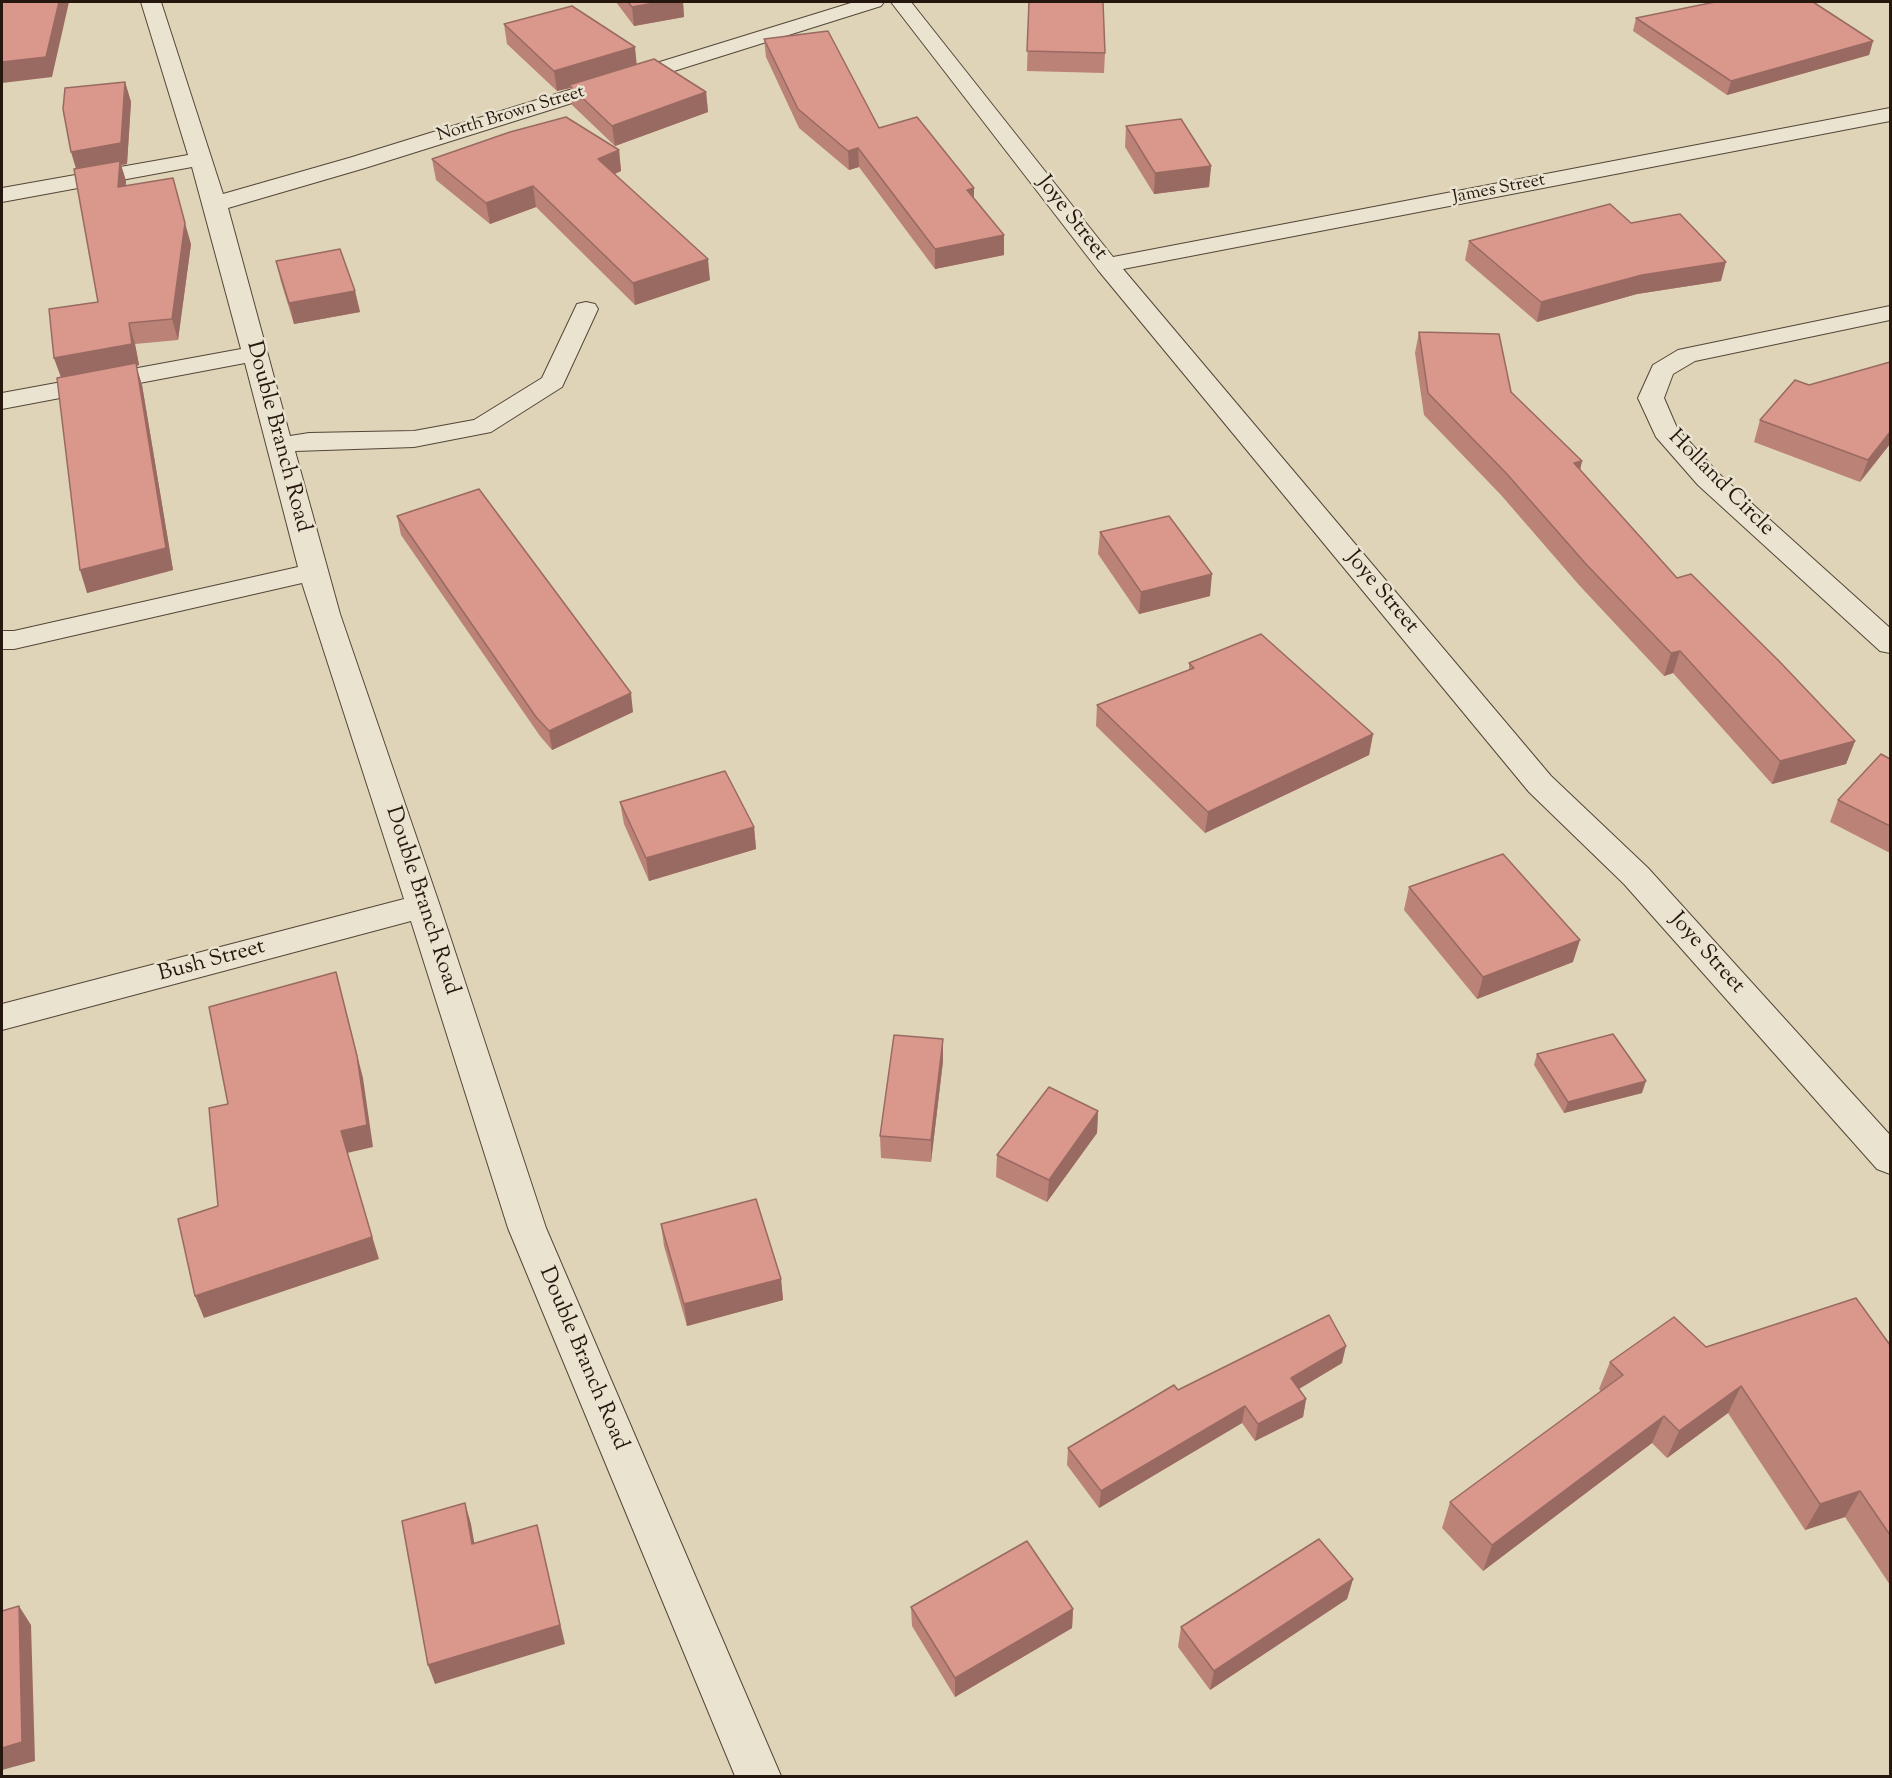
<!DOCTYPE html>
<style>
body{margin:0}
#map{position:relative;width:1892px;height:1778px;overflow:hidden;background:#dfd4b7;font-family:"Sorts Mill Goudy",serif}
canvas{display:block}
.frame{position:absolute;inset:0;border:3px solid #25160e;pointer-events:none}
</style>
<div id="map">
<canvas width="1892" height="1778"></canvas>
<div class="frame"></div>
</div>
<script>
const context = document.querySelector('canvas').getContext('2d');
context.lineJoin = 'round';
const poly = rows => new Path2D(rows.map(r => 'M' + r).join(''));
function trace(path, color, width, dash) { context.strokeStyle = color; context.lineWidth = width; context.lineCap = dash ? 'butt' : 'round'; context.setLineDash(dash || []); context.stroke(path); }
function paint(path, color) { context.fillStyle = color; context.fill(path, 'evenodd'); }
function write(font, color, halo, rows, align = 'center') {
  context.font = font + ' "Sorts Mill Goudy",serif'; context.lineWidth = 5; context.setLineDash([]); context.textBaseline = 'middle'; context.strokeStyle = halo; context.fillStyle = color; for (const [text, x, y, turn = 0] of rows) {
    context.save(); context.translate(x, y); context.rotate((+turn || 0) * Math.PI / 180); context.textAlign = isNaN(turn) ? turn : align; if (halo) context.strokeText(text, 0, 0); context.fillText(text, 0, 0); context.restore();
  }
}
const minor = poly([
 [141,2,161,2,223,194,349,158,854,2,884,2,881,6,365,168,228,208,290,436,309,433,414,431,474,420,542,378,577,304,586,302,595,304,598,309,562,387,491,432,414,447,295,451,340,614,440,906,546,1228,781,1776,735,1776,508,1228,411,921,2,1030,2,1004,404,899,302,583,14,649,2,649,2,631,14,631,298,567,245,363,2,409,2,393,241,349,192,167,2,202,2,188,188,155,141,2],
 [891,2,911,2,1113,257,1890,108,1890,121,1123,269,1551,776,1648,868,1890,1135,1890,1174,1877,1169,1624,884,1529,792,1098,270,891,2],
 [1890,306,1890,320,1695,361,1673,374,1664,398,1677,428,1718,473,1890,628,1890,653,1880,651,1698,485,1656,437,1638,398,1653,365,1678,350,1890,306]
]);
trace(minor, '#544638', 2);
paint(minor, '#eae3d0');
paint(poly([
 [616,2,683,2,684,17,634,26],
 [1029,2,1105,53,1104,73,1027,71],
 [1636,18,1873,41,1869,55,1727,95,1633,31],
 [504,24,637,64,706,92,708,112,615,146,572,105,570,88,557,91,507,44],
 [764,39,879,128,974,198,1004,235,1004,255,935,269,859,167,849,170,799,128,766,57],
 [125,82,131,102,127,164,121,165,126,181,126,186,191,244,178,340,135,344,139,365,136,366,142,385,173,570,87,593,61,377,54,358,98,302,76,169],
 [1126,126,1211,166,1209,187,1154,194,1125,147],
 [619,150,621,171,615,174,710,280,635,305,536,207,490,224,436,180,432,159],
 [1631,223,1721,281,1637,294,1537,322,1465,260,1469,241],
 [276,261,355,291,360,312,294,324,281,282],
 [1419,332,1511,392,1582,461,1580,470,1677,578,1855,741,1846,764,1772,784,1673,673,1664,676,1579,585,1501,495,1424,415,1415,353],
 [1760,420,1890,444,1860,482,1754,442],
 [397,516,633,712,552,750,540,736,401,535],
 [1100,532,1210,596,1139,614,1098,554],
 [1189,663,1373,734,1369,755,1205,833,1096,726,1097,705,1189,670],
 [1890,759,1890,853,1830,822,1838,800],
 [620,802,754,827,756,849,649,881,624,824],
 [1409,887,1573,962,1477,999,1404,910],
 [943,1039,943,1061,931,1162,881,1158,880,1136],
 [1537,1054,1642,1093,1564,1113,1534,1065],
 [1098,1111,1097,1133,1047,1202,996,1177,997,1155],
 [661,1224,781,1279,783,1300,687,1326,664,1246],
 [1890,1345,1890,1585,1845,1517,1805,1530,1728,1413,1667,1458,1652,1443,1483,1571,1442,1528,1450,1502,1601,1391,1599,1389,1610,1362,1706,1347],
 [1342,1363,1299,1389,1306,1399,1303,1417,1255,1441,1242,1423,1099,1508,1067,1465,1068,1448,1178,1390],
 [1353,1579,1347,1599,1210,1690,1178,1647,1181,1627],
 [911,1607,1073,1609,1072,1628,955,1697,912,1626]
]), '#bb8278');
paint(poly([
 [59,2,69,2,52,77,2,83,2,62],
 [660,2,683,2,684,17,634,26,632,7],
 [1873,41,1869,55,1727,95,1731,81],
 [635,47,637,67,569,85,570,88,557,91,554,71],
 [125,82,131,102,127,164,121,165,126,181,124,208,77,172,71,152],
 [706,92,708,112,615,146,612,126],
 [858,148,859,167,849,170,848,151],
 [619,150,621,171,601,179,598,159],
 [1211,166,1209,187,1154,194,1155,173],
 [533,186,536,207,490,224,486,203],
 [974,188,974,208,967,190],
 [185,223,191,244,178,340,172,319],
 [1004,235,1004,255,935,269,935,249],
 [708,259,710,280,635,305,633,283],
 [1726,262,1721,281,1637,294,1537,322,1541,302,1642,275],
 [355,291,360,312,294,324,289,303],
 [129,323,135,344,139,365,136,366,142,385,173,570,87,593,80,570,62,380,54,358],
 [1890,432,1890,444,1860,482,1868,460],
 [1582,461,1577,483,1574,463],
 [1212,574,1210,596,1139,614,1141,592],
 [1680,651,1673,673,1664,676,1671,653],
 [631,693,633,712,552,750,549,731],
 [1373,734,1369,755,1205,833,1208,812],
 [1855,741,1846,764,1772,784,1780,761],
 [754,827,756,849,649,881,646,858],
 [1580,940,1573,962,1477,999,1483,977],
 [336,972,363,1078,373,1147,347,1153,379,1259,204,1318,195,1296,341,1131],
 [943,1039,943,1061,931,1162,931,1140],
 [1646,1081,1642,1093,1564,1113,1568,1102],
 [1098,1111,1097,1133,1047,1202,1049,1180],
 [781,1279,783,1300,687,1326,684,1304],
 [1346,1346,1342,1363,1287,1396,1291,1378],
 [1741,1386,1728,1413,1667,1458,1679,1431],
 [1306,1399,1303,1417,1255,1441,1258,1424],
 [1245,1406,1242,1423,1099,1508,1101,1491],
 [1664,1416,1652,1443,1483,1571,1492,1545],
 [1860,1491,1845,1517,1805,1530,1820,1504],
 [465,1503,471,1524,478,1564,472,1544],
 [537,1525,565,1644,435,1684,428,1665],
 [1353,1579,1347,1599,1210,1690,1214,1671],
 [19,1606,31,1625,35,1761,2,1770,2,1748],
 [1073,1609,1072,1628,955,1697,955,1678]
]), '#996a62');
const building = poly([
 [2,2,59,2,46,57,2,62,2,2],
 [628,2,660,2,632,7,628,2],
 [1029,2,1103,2,1105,53,1027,51,1029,2],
 [1715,2,1813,2,1873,41,1731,81,1636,18,1715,2],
 [572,6,635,47,554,71,504,24,572,6],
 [828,31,879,128,917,117,974,188,967,190,1004,235,935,249,858,148,848,151,798,109,764,39,828,31],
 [654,59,706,92,612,126,569,85,654,59],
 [125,82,121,143,71,152,63,109,65,88,125,82],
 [566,117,619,150,598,159,708,259,633,283,533,186,486,203,432,159,510,132,566,117],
 [1181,119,1211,166,1155,173,1126,126,1181,119],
 [120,161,118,187,173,178,185,223,172,319,129,323,132,344,54,358,49,309,98,302,74,169,120,161],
 [1610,204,1631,223,1680,214,1726,262,1642,275,1541,302,1469,241,1610,204],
 [340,249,355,291,289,303,276,261,340,249],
 [1419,332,1499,334,1511,392,1582,461,1574,463,1677,578,1691,574,1779,661,1855,741,1780,761,1680,651,1671,653,1585,563,1506,473,1428,393,1419,332],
 [1890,362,1890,432,1868,460,1760,420,1795,380,1809,385,1890,362],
 [136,363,166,548,80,570,57,378,136,363],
 [479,489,631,693,549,731,536,717,397,516,479,489],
 [1169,516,1212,574,1141,592,1100,532,1169,516],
 [1261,634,1373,734,1208,812,1097,705,1194,668,1189,663,1261,634],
 [1881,754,1890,759,1890,826,1838,800,1881,754],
 [725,771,754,827,646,858,620,802,725,771],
 [1503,854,1580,940,1483,977,1409,887,1503,854],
 [336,972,357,1056,367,1125,341,1131,372,1237,195,1296,178,1219,218,1206,209,1108,228,1104,209,1007,336,972],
 [1613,1034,1646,1081,1568,1102,1537,1054,1613,1034],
 [894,1035,943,1039,931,1140,880,1136,894,1035],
 [1049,1087,1098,1111,1049,1180,997,1155,1049,1087],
 [756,1199,781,1279,684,1304,661,1224,756,1199],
 [1856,1298,1890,1345,1890,1535,1860,1491,1820,1504,1741,1386,1679,1431,1664,1416,1492,1545,1450,1502,1623,1375,1610,1362,1674,1317,1706,1347,1856,1298],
 [1329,1315,1346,1346,1291,1378,1306,1399,1258,1424,1245,1406,1101,1491,1068,1448,1174,1385,1178,1390,1329,1315],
 [465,1503,472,1544,537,1525,560,1625,428,1665,402,1521,465,1503],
 [1319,1539,1353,1579,1214,1671,1181,1627,1319,1539],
 [1027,1541,1073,1609,955,1678,911,1607,1027,1541],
 [19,1606,22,1742,2,1748,2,1611,19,1606]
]);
paint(building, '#da978c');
trace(building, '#996a62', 1.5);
write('18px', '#25160e', '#eae3d0', [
 ["North Brown Street",511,115,-17],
 ["James Street",1499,190,-11]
]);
write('22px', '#25160e', '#eae3d0', [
 ["Joye Street",1071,219,52],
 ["Double Branch Road",277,437,75],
 ["Holland Circle",1720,484,45],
 ["Joye Street",1381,593,50],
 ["Double Branch Road",421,901,72],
 ["Joye Street",1706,954,48],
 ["Bush Street",212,962,-15],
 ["Double Branch Road",582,1359,67]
]);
</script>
